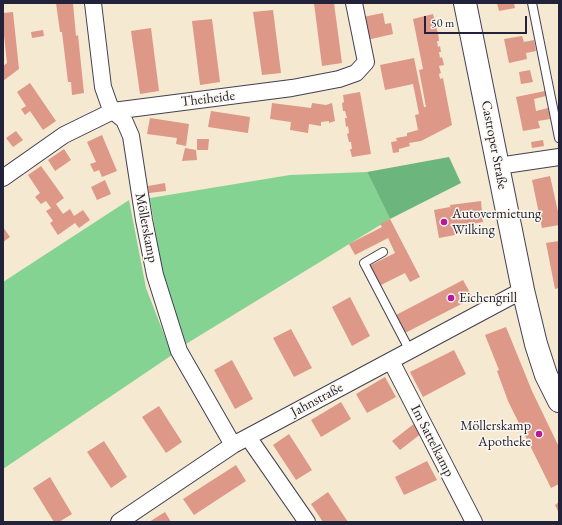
<!DOCTYPE html>
<meta charset="utf-8">
<style>
body{margin:0}
#map{position:relative;width:562px;height:525px;overflow:hidden;background:#f5e9d2;font-family:"EB Garamond",serif}
canvas{display:block}
.frame{position:absolute;inset:0;border:4px solid #22223b;pointer-events:none}
.scale{position:absolute;left:424px;top:16px;width:103px;height:18px;box-sizing:border-box;border:2px solid #22223b;border-top:0;padding-left:5px;font-size:12px;line-height:14px;white-space:nowrap;color:#22223b;-webkit-text-stroke:3px #fbf7ec;paint-order:stroke}
</style>
<div id="map">
<canvas width="562" height="525"></canvas>
<div class="frame"></div>
<div class="scale">50 m</div>
</div>
<script>
const context = document.querySelector('canvas').getContext('2d');
context.lineJoin = 'round';
function paint(path, color) { context.fillStyle = color; context.fill(path, 'evenodd'); }
const poly = rows => new Path2D(rows.map(r => 'M' + r).join(''));
function trace(path, color, width, dash) { context.strokeStyle = color; context.lineWidth = width; context.lineCap = dash ? 'butt' : 'round'; context.setLineDash(dash || []); context.stroke(path); }
function write(font, color, halo, rows, align = 'center') {
  context.font = font + ' "EB Garamond",serif'; context.lineWidth = 3; context.setLineDash([]); context.textBaseline = 'middle'; context.strokeStyle = halo; context.fillStyle = color; for (const [text, x, y, turn = 0] of rows) {
    context.save(); context.translate(x, y); context.rotate((+turn || 0) * Math.PI / 180); context.textAlign = isNaN(turn) ? turn : align; if (halo) context.strokeText(text, 0, 0); context.fillText(text, 0, 0); context.restore();
  }
}
paint(poly([
 [367,172,390,219,186,344,163,280,150,198,290,175],
 [129,200,146,288,172,355,3,469,3,282]
]), '#85d392');
paint(poly([
 [449,157,461,183,390,219,367,172]
]), '#6cb57c');
paint(poly([
 [56,3,73,3,76,36,78,35,84,93,72,95,71,82,68,82,62,32,60,32],
 [314,3,334,3,342,63,322,66],
 [497,3,514,3,515,8,499,11],
 [273,10,281,73,262,75,253,12],
 [13,12,19,69,3,81,3,66,7,63,3,25,3,13],
 [383,13,385,24,391,23,393,34,367,40,363,17],
 [433,14,435,22,433,22,434,28,436,27,438,33,439,41,437,41,438,47,440,46,441,52,439,52,440,58,442,57,444,65,439,66,441,73,439,74,440,79,443,78,452,125,421,141,409,143,410,146,399,149,399,152,393,153,391,142,397,141,396,138,407,136,407,133,418,130,415,115,419,114,413,84,385,90,380,65,414,58,424,107,426,107,419,70,423,69,413,19],
 [212,19,220,82,200,85,192,21],
 [151,28,159,91,140,94,131,31],
 [43,30,44,36,32,38,31,32],
 [522,36,524,42,534,40,536,51,526,53,527,59,509,63,504,39],
 [530,70,533,82,521,84,519,72],
 [30,83,56,121,43,130,30,111,25,115,21,109,26,106,17,92],
 [545,91,546,96,534,99,536,111,548,108,550,119,538,121,540,128,523,131,516,97],
 [360,92,371,154,352,157,350,149,352,149,351,142,349,142,347,134,349,133,348,126,346,127,345,118,347,118,345,111,343,111,342,103,344,102,343,95],
 [272,103,311,108,312,103,326,105,332,103,335,121,329,123,329,121,321,122,321,126,309,124,308,133,290,130,291,122,270,119],
 [211,111,250,117,248,133,208,127],
 [150,118,189,124,186,146,176,144,177,138,147,134],
 [16,131,23,140,13,147,6,138],
 [102,135,117,171,102,177,99,170,94,172,90,164,96,162,87,142],
 [197,139,209,139,208,150,197,150],
 [543,140,544,146,532,148,531,142],
 [185,148,196,150,197,160,182,161],
 [64,149,71,160,55,171,48,160],
 [41,166,64,198,56,204,63,214,70,209,74,216,83,210,90,220,79,228,75,223,58,235,50,223,53,221,46,211,51,208,46,201,41,204,35,197,40,193,28,175],
 [550,176,559,216,559,225,542,228,532,180],
 [105,180,111,194,97,200,91,187],
 [165,183,166,191,149,193,148,186],
 [481,201,483,222,453,227,455,235,439,238,434,210,450,207,451,212,450,205],
 [390,219,420,277,410,282,405,273,379,286,369,266,395,253,388,238,355,255,349,244,382,227,380,224],
 [3,227,10,237,3,242],
 [559,241,559,288,555,289,546,243],
 [463,280,473,298,405,333,396,315],
 [350,297,370,336,352,346,332,307],
 [506,327,532,391,559,447,559,484,551,488,508,401,497,371,499,370,485,335],
 [291,329,312,368,294,377,273,338],
 [454,350,466,374,423,397,410,372],
 [232,360,253,399,235,409,214,370],
 [385,377,396,397,367,413,356,394],
 [341,402,351,419,321,437,311,420],
 [159,406,182,442,166,453,142,417],
 [415,423,422,433,400,450,392,441],
 [289,434,312,470,296,480,273,445],
 [104,441,127,477,111,488,87,452],
 [427,461,437,480,404,495,395,477],
 [236,465,246,481,194,515,183,499],
 [50,477,72,514,59,522,54,522,33,488],
 [328,492,348,522,323,522,311,504],
 [559,502,559,513,555,505],
 [165,512,171,522,149,522]
]), '#dd9888');
const service = poly([
 [532,3,559,138],
 [383,252,364,263,410,351]
]);
const minor = poly([
 [93,3,103,87,109,104,113,111,124,120,131,136,144,220,155,275,179,351,233,445],
 [498,166,559,157],
 [3,178,64,135,113,111,292,88,339,79,356,73,366,62,354,3],
 [391,361,474,522],
 [248,437,307,522],
 [119,522,233,445,248,437,523,290]
]);
const primary = poly([
 [465,3,523,290,536,344,546,375,559,401]
]);
trace(service, '#424052', 10);
trace(minor, '#424052', 18);
trace(primary, '#424052', 24);
trace(service, '#fff', 8);
trace(minor, '#fff', 16);
trace(primary, '#fff', 22);
for (const [x, y, r, color] of [
 [444,222,4,"#b5179e"],
 [451,298,4,"#b5179e"],
 [539,434,4,"#b5179e"]
]) { const dot = new Path2D(); dot.arc(x, y, r, 0, 2 * Math.PI); context.fillStyle = color; context.fill(dot); trace(dot, '#fbf7ec', 1.5); }
write('14px', '#22223b', '#fbf7ec', [
 ["Theiheide",208,99,-7],
 ["Castroper Straße",494,145,79],
 ["Möllerskamp",146,228,79],
 ["Jahnstraße",317,400,-28],
 ["Im Sattelkamp",432,441,63]
]);
write('14px', '#22223b', '#fbf7ec', [
 ["Autovermietung",452,214],
 ["Wilking",452,230],
 ["Eichengrill",459,298],
 ["Möllerskamp",531,426,"right"],
 ["Apotheke",531,442,"right"]
], 'left');
</script>
